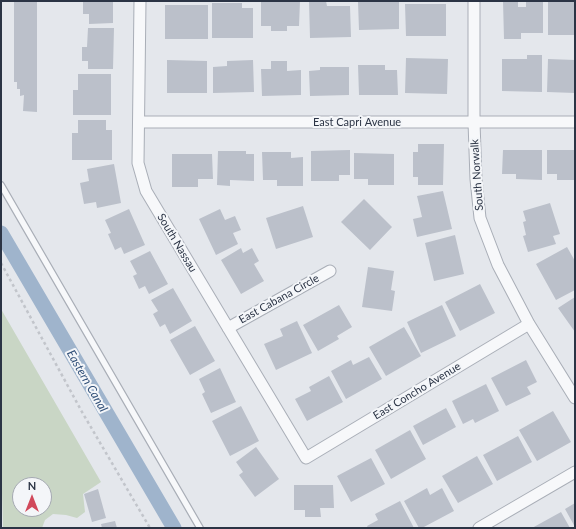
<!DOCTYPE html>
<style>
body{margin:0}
#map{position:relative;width:576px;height:529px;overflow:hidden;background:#e4e7ec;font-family:Lato,sans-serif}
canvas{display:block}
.frame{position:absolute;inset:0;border:2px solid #2b3445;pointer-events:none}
.north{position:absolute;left:12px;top:477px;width:40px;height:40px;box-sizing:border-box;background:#f4f6f9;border:1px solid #a4a8b1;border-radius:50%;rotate:0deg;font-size:11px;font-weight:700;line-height:16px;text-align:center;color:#2b3445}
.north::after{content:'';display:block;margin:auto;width:14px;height:18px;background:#d1495b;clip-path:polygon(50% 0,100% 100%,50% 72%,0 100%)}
</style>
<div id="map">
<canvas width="576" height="529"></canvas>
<div class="frame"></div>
<div class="north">N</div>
</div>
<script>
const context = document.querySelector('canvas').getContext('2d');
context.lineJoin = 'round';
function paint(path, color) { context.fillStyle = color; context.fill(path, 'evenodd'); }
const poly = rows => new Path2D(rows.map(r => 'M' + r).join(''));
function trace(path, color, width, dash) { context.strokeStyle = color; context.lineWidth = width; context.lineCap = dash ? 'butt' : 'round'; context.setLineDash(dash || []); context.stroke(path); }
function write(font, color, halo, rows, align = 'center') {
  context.font = font + ' Lato,sans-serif'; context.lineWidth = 4; context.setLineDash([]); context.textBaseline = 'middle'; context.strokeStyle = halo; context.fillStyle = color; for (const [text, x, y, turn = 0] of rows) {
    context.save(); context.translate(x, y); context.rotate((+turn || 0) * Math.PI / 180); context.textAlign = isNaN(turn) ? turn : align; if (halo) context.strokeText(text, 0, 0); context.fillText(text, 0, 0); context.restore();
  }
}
paint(poly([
 [1,309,101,482,83,494,85,512,77,518,66,515,53,514,45,520,42,528,3,528,1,458],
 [20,485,44,485,44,509,20,509]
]), '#c9d6c5');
trace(poly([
 [1,233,174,528]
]), '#9fb4cc', 15);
paint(poly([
 [14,1,37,1,37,112,23,111,24,95,20,96,20,89,17,89,17,82,14,82],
 [83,1,113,1,113,23,89,24,89,14,83,14],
 [261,1,300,1,299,26,287,26,287,31,271,31,271,26,261,26],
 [309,1,326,1,327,6,350,6,351,37,310,38],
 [399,1,399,29,359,30,358,2],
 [503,1,518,1,518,7,526,7,526,1,543,1,543,33,521,33,521,39,504,39],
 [548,2,575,2,575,35,548,35],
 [212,3,242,3,242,8,253,8,253,38,212,38],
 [405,4,446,4,446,36,406,36],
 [165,5,208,5,208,39,165,39],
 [88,28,114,28,113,69,88,69,88,61,82,61,82,47,87,47],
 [527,55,542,55,542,92,502,91,502,59,527,59],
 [406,58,448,59,447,94,405,93],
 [548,59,575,60,575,93,547,92],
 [167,60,207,61,207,93,167,93],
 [253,60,254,92,213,93,213,67,227,66,227,61],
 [271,61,287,61,287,71,301,70,301,95,262,96,261,69,271,69],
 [358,65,385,65,385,70,397,70,398,95,359,95],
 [320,67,349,67,349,95,310,96,309,71,320,70],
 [78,74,111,74,111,115,73,115,73,90,78,90],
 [78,120,106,120,106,130,112,130,112,160,72,160,72,133,78,133],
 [418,144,444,144,443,185,418,185,418,177,413,177,413,152,418,152],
 [350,150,350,175,339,175,339,181,311,181,311,151],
 [503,150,542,150,542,180,516,179,516,174,502,174],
 [547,150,575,150,575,175,574,175,574,180,557,180,557,174,547,174],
 [218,151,246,151,246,154,254,154,254,181,230,180,230,186,217,185],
 [262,152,291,152,291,158,303,157,303,186,277,186,277,180,263,180],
 [354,153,394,154,394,185,368,185,368,179,354,179],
 [172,154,212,154,213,179,198,179,198,187,172,187],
 [114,164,121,203,97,208,96,202,84,204,80,183,89,181,87,169],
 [443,191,452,229,417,237,413,219,422,217,417,196],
 [364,199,392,227,370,250,341,222],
 [550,203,560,234,553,236,556,244,528,252,523,236,526,235,523,222,526,221,523,211],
 [303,206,313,237,276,249,266,218],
 [129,209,145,245,124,254,121,247,115,250,108,234,111,233,105,220],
 [220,209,225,220,235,216,241,230,233,233,238,244,216,255,199,219],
 [455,235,464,274,434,281,425,243],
 [567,247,575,261,575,290,556,300,536,264],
 [241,248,243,253,252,248,259,261,254,264,264,281,241,294,221,260],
 [150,251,168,284,149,294,145,286,139,289,133,276,137,274,130,261],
 [368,267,394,271,391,290,395,291,392,311,362,307],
 [480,284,495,313,460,331,445,302],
 [173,288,192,321,170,334,165,324,160,327,153,314,158,311,151,300],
 [575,297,575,332,558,308],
 [339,305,352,327,337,336,339,339,318,351,303,325],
 [442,305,456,336,421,353,407,322],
 [297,321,312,353,276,370,264,344,283,336,280,329],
 [195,326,215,361,190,375,170,340],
 [404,327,421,356,386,376,369,347],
 [369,357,382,379,346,399,331,371,351,360,353,365],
 [526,360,537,382,527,387,531,394,506,406,491,378],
 [220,368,236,402,211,413,202,394,205,392,199,379],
 [329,376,343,402,307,421,295,399,311,391,309,387],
 [486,384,499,411,475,423,473,419,463,424,452,401],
 [241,406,259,441,230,456,212,421],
 [446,408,456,427,423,445,413,426],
 [553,411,571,442,537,461,519,430],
 [410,430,426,459,391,479,375,450],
 [518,436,532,462,497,481,483,455],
 [256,447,279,479,255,497,239,475,243,472,236,462],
 [477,456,493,484,458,503,442,476],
 [371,458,385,484,351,502,337,476],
 [294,485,333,485,334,508,320,508,321,517,305,517,305,510,294,510],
 [427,488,430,495,442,488,454,511,422,528,419,528,404,501],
 [98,489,106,518,92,522,84,494],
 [400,501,414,528,368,528,367,526,378,520,375,514],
 [575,503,575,527,565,509],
 [561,512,570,528,532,528],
 [115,521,117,528,102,528,101,524]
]), '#bbc0ca');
const lane = poly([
 [1,185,200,528]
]);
const street = poly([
 [140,1,138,163,146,191,306,458,529,324],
 [474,1,474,122,476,179,480,218,498,265,529,324,575,398],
 [139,122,575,122],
 [228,328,330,271],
 [479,528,575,472]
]);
trace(lane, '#a9aeb7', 8);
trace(street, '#a9aeb7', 13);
trace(poly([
 [1,263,82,412,150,528]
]), '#c2c5cb', 2.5, [3, 3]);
trace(lane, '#f7f8fa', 5.5);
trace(street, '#f7f8fa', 11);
write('11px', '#2b3445', '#f4f6f9', [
 ["East Capri Avenue",357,122],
 ["South Norwalk",477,175,-94],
 ["South Nassau",177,243,59],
 ["East Cabana Circle",279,299,-29],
 ["East Concho Avenue",417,391,-31]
]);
write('italic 12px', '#34527a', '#f4f6f9', [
 ["Eastern Canal",87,381,60]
]);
</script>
